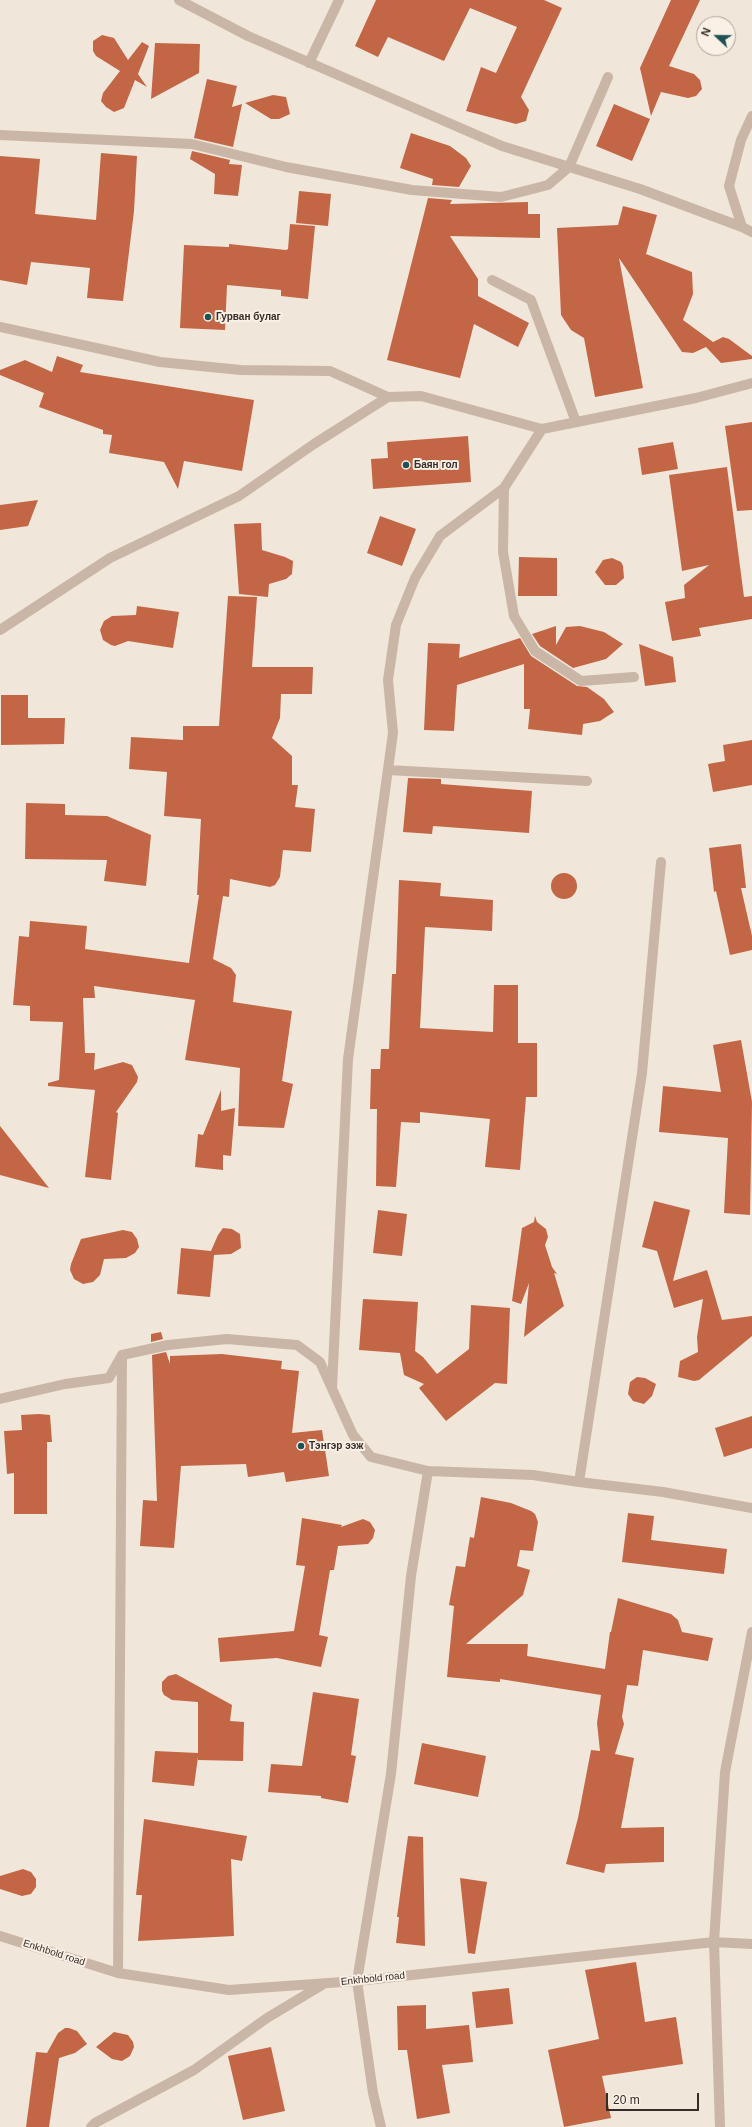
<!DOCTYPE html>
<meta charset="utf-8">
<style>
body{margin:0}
#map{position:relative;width:752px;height:2127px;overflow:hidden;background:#f1e6da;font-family:Arial,sans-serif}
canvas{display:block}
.north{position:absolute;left:696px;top:16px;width:40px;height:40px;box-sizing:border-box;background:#f9f0e6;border:1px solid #aba29a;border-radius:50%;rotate:292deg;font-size:11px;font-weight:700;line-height:16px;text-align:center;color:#352c27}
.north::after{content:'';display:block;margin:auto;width:14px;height:18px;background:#1e5155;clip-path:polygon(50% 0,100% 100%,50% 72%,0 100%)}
.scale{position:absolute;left:606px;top:2093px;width:93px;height:18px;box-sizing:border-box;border:2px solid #352c27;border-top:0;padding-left:5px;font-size:12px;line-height:14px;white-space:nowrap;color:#352c27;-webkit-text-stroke:3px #f9f0e6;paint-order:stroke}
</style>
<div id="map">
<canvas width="752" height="2127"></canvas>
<div class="north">N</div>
<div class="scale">20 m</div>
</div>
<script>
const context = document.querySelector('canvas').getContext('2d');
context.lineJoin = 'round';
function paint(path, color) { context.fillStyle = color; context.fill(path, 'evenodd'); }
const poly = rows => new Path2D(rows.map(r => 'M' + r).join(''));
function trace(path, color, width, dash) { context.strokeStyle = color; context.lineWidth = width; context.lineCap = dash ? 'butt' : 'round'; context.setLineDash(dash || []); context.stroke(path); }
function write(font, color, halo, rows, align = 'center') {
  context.font = font + ' Arial,sans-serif'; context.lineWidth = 4; context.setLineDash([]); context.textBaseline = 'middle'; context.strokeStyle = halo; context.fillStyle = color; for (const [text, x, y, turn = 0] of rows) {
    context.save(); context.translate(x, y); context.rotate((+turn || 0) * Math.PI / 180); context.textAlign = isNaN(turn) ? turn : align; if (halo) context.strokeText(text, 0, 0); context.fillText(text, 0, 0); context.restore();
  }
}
paint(poly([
 [376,0,544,0,562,8,521,97,529,110,526,121,516,124,466,111,481,67,496,73,517,27,470,8,444,61,388,37,378,57,355,46],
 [671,0,700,0,669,66,694,74,700,80,702,89,696,96,688,98,661,92,651,116,640,68],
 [102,35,114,38,128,60,142,42,149,46,138,74,147,87,135,80,124,108,114,112,106,107,101,101,103,93,120,71,96,56,93,51,93,41],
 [155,43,200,44,199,73,151,99],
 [207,79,237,86,232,107,242,104,233,147,194,138],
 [273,95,286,97,290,114,279,119,271,119,245,103],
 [614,104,650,119,632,161,596,146],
 [411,133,450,146,466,158,471,166,459,187,432,185,433,179,400,168],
 [192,151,230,160,229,164,242,165,238,196,214,194,215,174,190,159],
 [101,153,137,156,134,211,123,301,87,298,90,268,31,262,27,285,0,280,0,156,40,159,35,214,96,220],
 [299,191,331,194,328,226,296,223],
 [428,198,452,200,450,204,528,202,528,214,540,214,540,238,450,236,478,279,478,296,529,323,518,347,474,324,460,378,387,360],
 [623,206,657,215,646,254,692,272,693,294,683,320,713,342,723,337,729,339,752,356,752,359,721,363,706,347,693,353,682,352,619,258,643,388,595,397,584,338,571,330,561,315,557,228,618,225],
 [290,224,315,226,308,299,281,296,281,290,227,285,225,330,180,328,184,245,229,247,229,244,286,250,288,249],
 [57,356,83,365,80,372,254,400,242,471,184,461,178,489,164,462,109,453,112,435,103,434,103,430,39,407,44,393,0,375,0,370,25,360,52,372],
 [752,422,752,510,737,511,725,426],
 [468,436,471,482,373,489,371,459,388,458,387,442],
 [673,442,678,469,642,475,638,448],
 [727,467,744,597,752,596,752,619,699,628,701,636,672,641,665,602,685,598,684,585,709,565,682,571,669,475],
 [38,500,28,526,0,530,0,505],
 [380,516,416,529,402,566,367,553],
 [261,523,262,550,285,557,293,561,292,574,286,579,269,584,268,597,239,594,234,524],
 [519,557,557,558,557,596,518,596],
 [612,558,621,562,623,566,624,578,616,585,605,585,595,572,603,560],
 [228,596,257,597,252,667,313,667,312,694,281,694,280,718,272,738,292,756,292,785,298,785,295,807,315,809,311,852,283,850,280,877,275,885,270,887,230,879,229,897,223,896,213,959,231,968,236,975,233,1002,292,1011,282,1081,293,1084,284,1128,238,1126,240,1068,185,1060,195,1000,94,986,95,998,83,998,85,1053,95,1053,94,1070,123,1062,132,1065,138,1077,137,1082,116,1112,118,1113,111,1180,85,1177,95,1090,48,1086,48,1083,59,1080,63,1022,30,1021,30,1006,13,1005,19,936,29,937,30,921,87,926,85,949,189,963,199,895,197,895,201,819,164,816,167,772,129,769,131,737,183,740,183,726,219,726],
 [137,606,179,612,173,648,128,641,115,646,111,645,103,640,100,630,104,621,112,616,136,615],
 [556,626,556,645,566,627,580,626,604,632,623,644,606,659,573,668,540,646,532,634],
 [520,638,531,656,577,686,587,687,604,699,614,712,600,721,583,724,582,735,528,729,530,709,524,709,524,664,457,685,454,731,424,730,428,643,460,644,459,658],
 [639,644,673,657,676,682,645,686],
 [1,695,28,695,28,718,65,718,64,744,1,745],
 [752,740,752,785,713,792,708,764,725,761,723,745],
 [408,778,441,779,441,784,532,791,529,833,433,826,432,834,403,832],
 [26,803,65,804,65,815,107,816,151,835,146,886,104,881,107,860,25,859],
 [741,844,746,888,741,888,752,936,752,950,730,955,716,891,714,892,709,848],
 '551 886a13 13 0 1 1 26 0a13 13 0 1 1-26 0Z',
 [399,880,441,883,440,896,493,900,492,931,425,927,420,1028,493,1032,494,985,518,985,518,1043,537,1043,537,1097,526,1097,520,1170,485,1167,490,1119,420,1112,420,1123,401,1122,396,1187,376,1186,377,1109,370,1109,371,1069,380,1069,381,1049,389,1049,392,974,396,974],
 [741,1040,752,1102,750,1215,724,1213,728,1138,659,1132,663,1086,721,1092,713,1045],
 [221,1090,221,1111,235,1108,231,1156,223,1155,223,1170,195,1167,198,1134,203,1135],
 [0,1126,49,1188,0,1175],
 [654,1201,690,1210,673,1281,707,1270,722,1320,752,1316,752,1336,699,1380,694,1381,678,1377,680,1361,698,1352,697,1337,703,1299,674,1308,657,1251,642,1247],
 [378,1210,407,1214,402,1256,373,1253],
 [535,1216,537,1222,546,1229,548,1237,545,1245,552,1267,557,1274,554,1273,564,1306,524,1337,529,1283,521,1304,512,1301,522,1228,534,1222],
 [223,1228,232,1229,240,1234,241,1248,231,1254,214,1255,210,1297,177,1294,181,1248,211,1251,218,1235],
 [123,1230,132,1232,137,1239,139,1247,135,1253,126,1258,104,1259,100,1275,93,1282,83,1284,74,1279,70,1270,71,1264,81,1239],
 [363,1299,418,1302,415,1351,423,1357,437,1374,469,1349,471,1305,510,1308,507,1384,495,1383,446,1421,419,1388,424,1384,404,1375,400,1353,359,1350],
 [161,1332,163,1339,151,1342,151,1334],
 [166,1352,170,1364,170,1356,222,1354,282,1361,281,1369,299,1371,292,1433,322,1430,329,1476,286,1482,284,1472,248,1477,246,1464,181,1466,174,1548,140,1546,143,1500,157,1501,152,1355],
 [637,1377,645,1378,656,1384,652,1396,644,1404,633,1401,628,1394,630,1382],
 [39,1414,50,1415,52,1442,47,1442,47,1514,14,1514,14,1473,7,1474,4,1431,22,1430,21,1415],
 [752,1416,752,1448,724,1457,715,1428],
 [481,1497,511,1503,531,1511,535,1514,538,1522,533,1551,520,1550,517,1566,530,1570,523,1595,466,1644,528,1644,527,1656,605,1669,610,1632,611,1632,618,1598,671,1614,678,1620,682,1632,713,1638,708,1661,643,1650,638,1686,627,1685,622,1717,624,1724,615,1754,634,1758,621,1828,664,1827,664,1862,606,1864,604,1873,566,1864,578,1818,591,1750,600,1751,597,1723,601,1695,500,1679,500,1682,447,1677,454,1606,449,1605,456,1566,465,1567,470,1537,474,1538],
 [628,1513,654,1516,651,1540,727,1549,724,1574,622,1562],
 [302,1518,342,1525,341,1527,363,1519,370,1522,375,1530,373,1538,368,1544,338,1546,334,1570,330,1570,319,1635,328,1637,321,1667,277,1658,220,1662,218,1638,294,1631,305,1566,296,1565],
 [176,1674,232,1705,230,1721,244,1722,243,1761,198,1760,198,1757,194,1786,152,1782,155,1751,198,1753,198,1702,172,1700,164,1695,162,1691,162,1682,168,1676],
 [313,1692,359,1699,351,1755,356,1756,348,1803,321,1798,321,1796,268,1792,271,1764,302,1766],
 [422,1743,486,1756,478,1797,414,1784],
 [144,1819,247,1836,242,1861,231,1859,234,1936,138,1941,142,1895,136,1895],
 [408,1836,423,1837,425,1946,396,1943,399,1917,397,1917],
 [23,1869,31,1872,36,1879,36,1887,31,1894,22,1896,0,1889,0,1876],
 [460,1878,487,1882,475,1954,468,1953],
 [636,1962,645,2022,676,2017,683,2064,602,2076,611,2118,564,2127,548,2050,599,2039,585,1970],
 [509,1988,513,2024,476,2028,472,1992],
 [426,2005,426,2029,469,2025,473,2062,442,2065,450,2113,417,2119,407,2050,398,2050,397,2006],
 [65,2028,69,2028,77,2031,87,2044,75,2053,59,2058,49,2127,26,2127,36,2052,47,2053,58,2033],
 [114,2032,128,2035,133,2042,134,2047,130,2056,122,2061,112,2059,96,2047],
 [271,2047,285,2111,243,2120,228,2056]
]), '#c36646');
trace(poly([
 [179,0,248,36,502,146,640,189,742,227],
 [309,63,339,0],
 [752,116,741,140,729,186,742,227,752,232],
 [0,135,192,144,286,167,412,190,501,197,548,185,569,167,608,77],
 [492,280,531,300,576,422],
 [0,327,160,362,241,370,330,371,388,397,421,396,542,429,696,398,752,383],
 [504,488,503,552,514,616,535,651,581,681,634,677],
 [0,630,110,558,239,496,314,444,388,397],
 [388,770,587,781],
 [332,1387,348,1059,393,733,388,680,396,625,415,578,440,536,504,488,542,429],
 [0,1399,65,1384,109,1378,122,1355,168,1345,227,1339,297,1345,320,1362,353,1435,371,1457,428,1471,533,1475,579,1482,642,1073,661,862],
 [579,1482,663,1492,752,1508],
 [0,1936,118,1973,229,1990,357,1981,714,1942,752,1944],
 [118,1973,122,1355],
 [91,2127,95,2123,194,2070,267,2018,322,1985],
 [381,2127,373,2093,357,1981,391,1774,411,1576,428,1471],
 [720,2127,714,1942,725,1772,752,1632]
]), '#c9b6a6', 10);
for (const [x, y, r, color] of [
 [208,317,4,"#1e5155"],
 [406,465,4,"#1e5155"],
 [301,1446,4,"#1e5155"]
]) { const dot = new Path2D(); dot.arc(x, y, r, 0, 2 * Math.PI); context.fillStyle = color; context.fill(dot); trace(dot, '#f9f0e6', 1.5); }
write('bold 10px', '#352c27', '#f9f0e6', [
 ["Гурван булаг",216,317],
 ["Баян гол",414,465],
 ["Тэнгэр ээж",309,1446]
], 'left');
write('10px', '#352c27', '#f9f0e6', [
 ["Enkhbold road",54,1953,18],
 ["Enkhbold road",373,1979,-6]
]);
</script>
